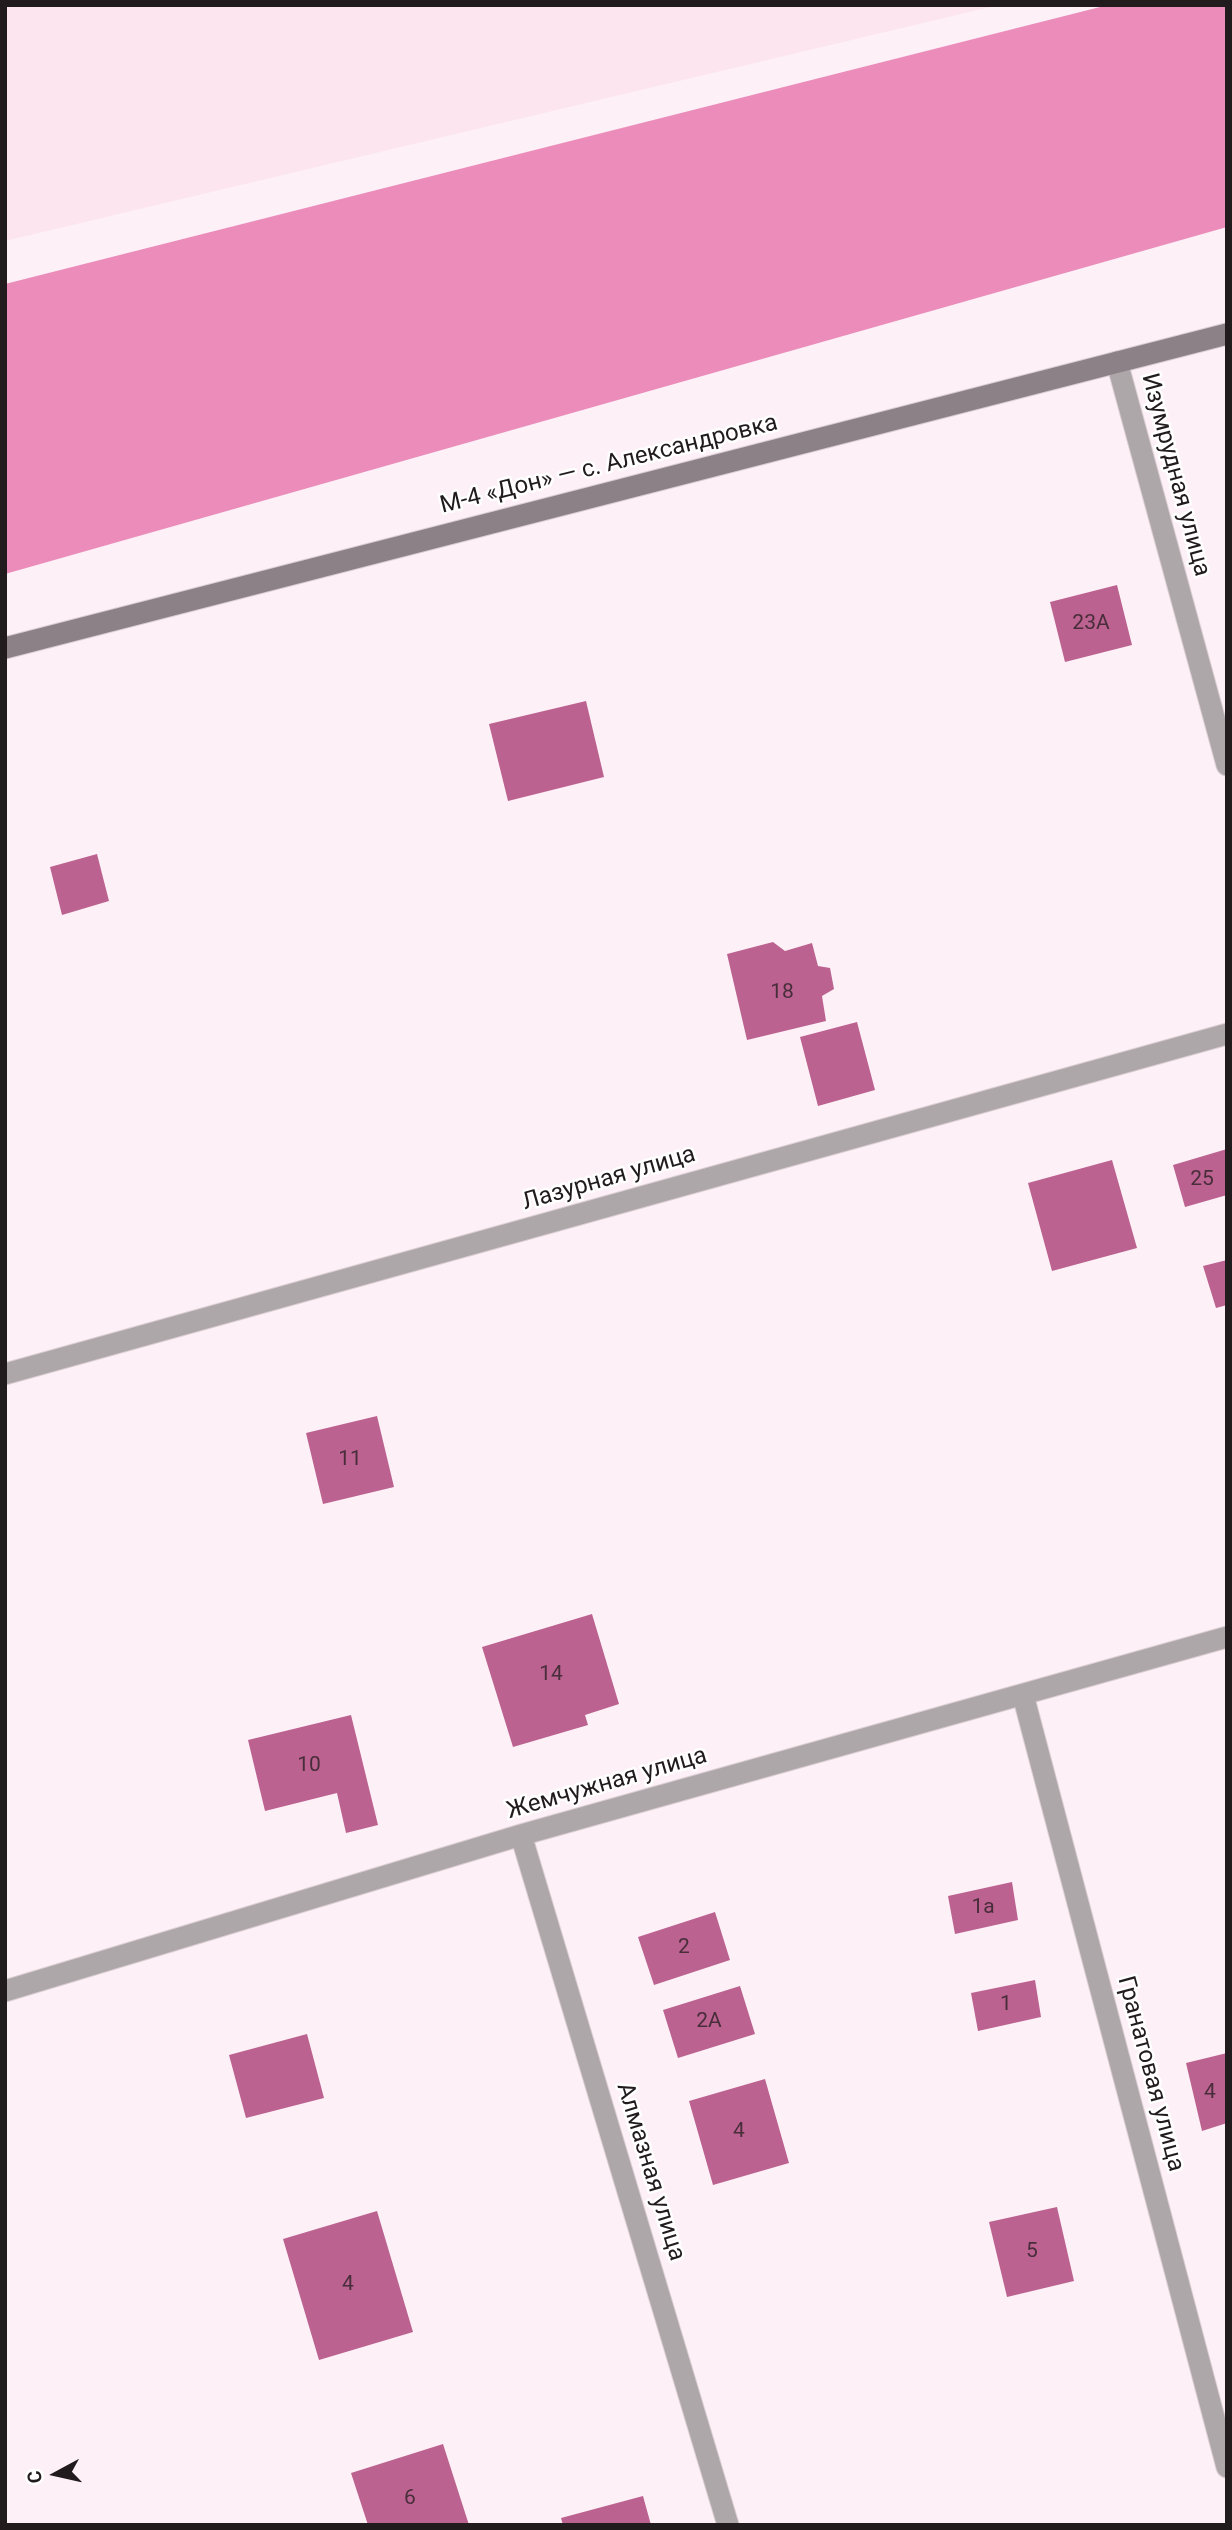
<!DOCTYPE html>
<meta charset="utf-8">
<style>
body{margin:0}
#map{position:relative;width:1232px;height:2530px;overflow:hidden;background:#fdf0f6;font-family:Roboto,sans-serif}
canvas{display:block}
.frame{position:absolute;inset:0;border:7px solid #211b1e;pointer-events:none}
.north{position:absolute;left:21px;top:2439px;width:70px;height:70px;-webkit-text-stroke:5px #fff;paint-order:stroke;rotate:262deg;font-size:19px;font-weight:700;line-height:28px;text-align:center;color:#211b1e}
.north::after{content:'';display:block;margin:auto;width:24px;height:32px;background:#211b1e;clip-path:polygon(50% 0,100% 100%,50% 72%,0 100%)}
</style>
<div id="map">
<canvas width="1232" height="2530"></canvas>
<div class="frame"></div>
<div class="north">С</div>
</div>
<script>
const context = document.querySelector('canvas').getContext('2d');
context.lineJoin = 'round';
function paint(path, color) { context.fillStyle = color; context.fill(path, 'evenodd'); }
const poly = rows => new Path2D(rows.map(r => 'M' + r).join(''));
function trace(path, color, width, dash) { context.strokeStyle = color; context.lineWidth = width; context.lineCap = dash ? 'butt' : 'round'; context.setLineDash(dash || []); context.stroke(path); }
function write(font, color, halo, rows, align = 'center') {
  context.font = font + ' Roboto,sans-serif'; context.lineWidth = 5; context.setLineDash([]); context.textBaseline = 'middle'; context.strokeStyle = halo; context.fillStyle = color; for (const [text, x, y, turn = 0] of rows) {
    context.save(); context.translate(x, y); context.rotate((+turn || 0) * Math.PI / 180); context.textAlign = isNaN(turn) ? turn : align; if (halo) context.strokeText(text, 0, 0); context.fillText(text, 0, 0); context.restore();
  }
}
paint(poly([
 [5,5,999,5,5,241]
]), '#fde5ef');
paint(poly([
 [1108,5,1227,5,1227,227,5,574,5,284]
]), '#eb8cbb');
paint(poly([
 [1117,585,1132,645,1065,662,1050,602],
 [586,701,604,777,508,801,489,724],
 [97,854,109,901,62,915,50,867],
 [773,942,785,951,812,943,818,966,830,968,834,989,822,996,826,1021,747,1040,727,954],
 [857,1022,875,1090,818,1106,800,1037],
 [1227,1149,1227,1195,1185,1207,1173,1165],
 [1112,1160,1137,1248,1052,1271,1028,1183],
 [1227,1260,1227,1305,1216,1308,1203,1266],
 [377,1416,394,1487,323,1504,306,1433],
 [592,1614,619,1704,585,1715,588,1725,513,1747,482,1647],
 [351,1715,378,1825,346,1833,337,1793,265,1811,248,1740],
 [1012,1882,1018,1920,955,1934,948,1896],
 [715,1912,730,1960,654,1985,638,1937],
 [1035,1980,1041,2017,978,2031,971,1993],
 [740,1986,755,2034,678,2058,663,2010],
 [307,2034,324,2098,246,2118,229,2055],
 [1227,2053,1227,2123,1202,2131,1186,2063],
 [765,2079,789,2163,713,2185,689,2101],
 [1057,2207,1074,2281,1007,2297,989,2222],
 [377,2211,413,2332,319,2360,283,2239],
 [443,2444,469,2525,368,2525,351,2473],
 [643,2496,651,2525,563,2525,561,2518]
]), '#bc6290');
const minor = poly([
 [1117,362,1227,765],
 [5,1374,1227,1034],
 [1023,1695,1227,2467],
 [521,1835,728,2525],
 [5,1991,521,1835,1227,1637]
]);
const secondary = poly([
 [5,648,1227,334]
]);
trace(minor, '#daced3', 23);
trace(secondary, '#daced3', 23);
trace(minor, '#aea7a9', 21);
trace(secondary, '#8b8186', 21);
write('21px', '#482d3a', null, [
 ["23А",1091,624],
 ["18",782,993],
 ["25",1202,1180],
 ["11",350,1460],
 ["14",551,1675],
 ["10",309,1766],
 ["1а",983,1908],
 ["2",684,1948],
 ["1",1006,2005],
 ["2А",709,2022],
 ["4",1210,2093],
 ["4",739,2132],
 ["5",1032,2252],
 ["4",348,2285],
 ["6",410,2499]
]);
write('24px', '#211b1e', '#fff', [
 ["М-4 «Дон» — с. Александровка",609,465,-14],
 ["Изумрудная улица",1175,475,75],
 ["Лазурная улица",609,1179,-16],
 ["Жемчужная улица",607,1784,-16],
 ["Гранатовая улица",1150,2074,75],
 ["Алмазная улица",650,2172,73]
]);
</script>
